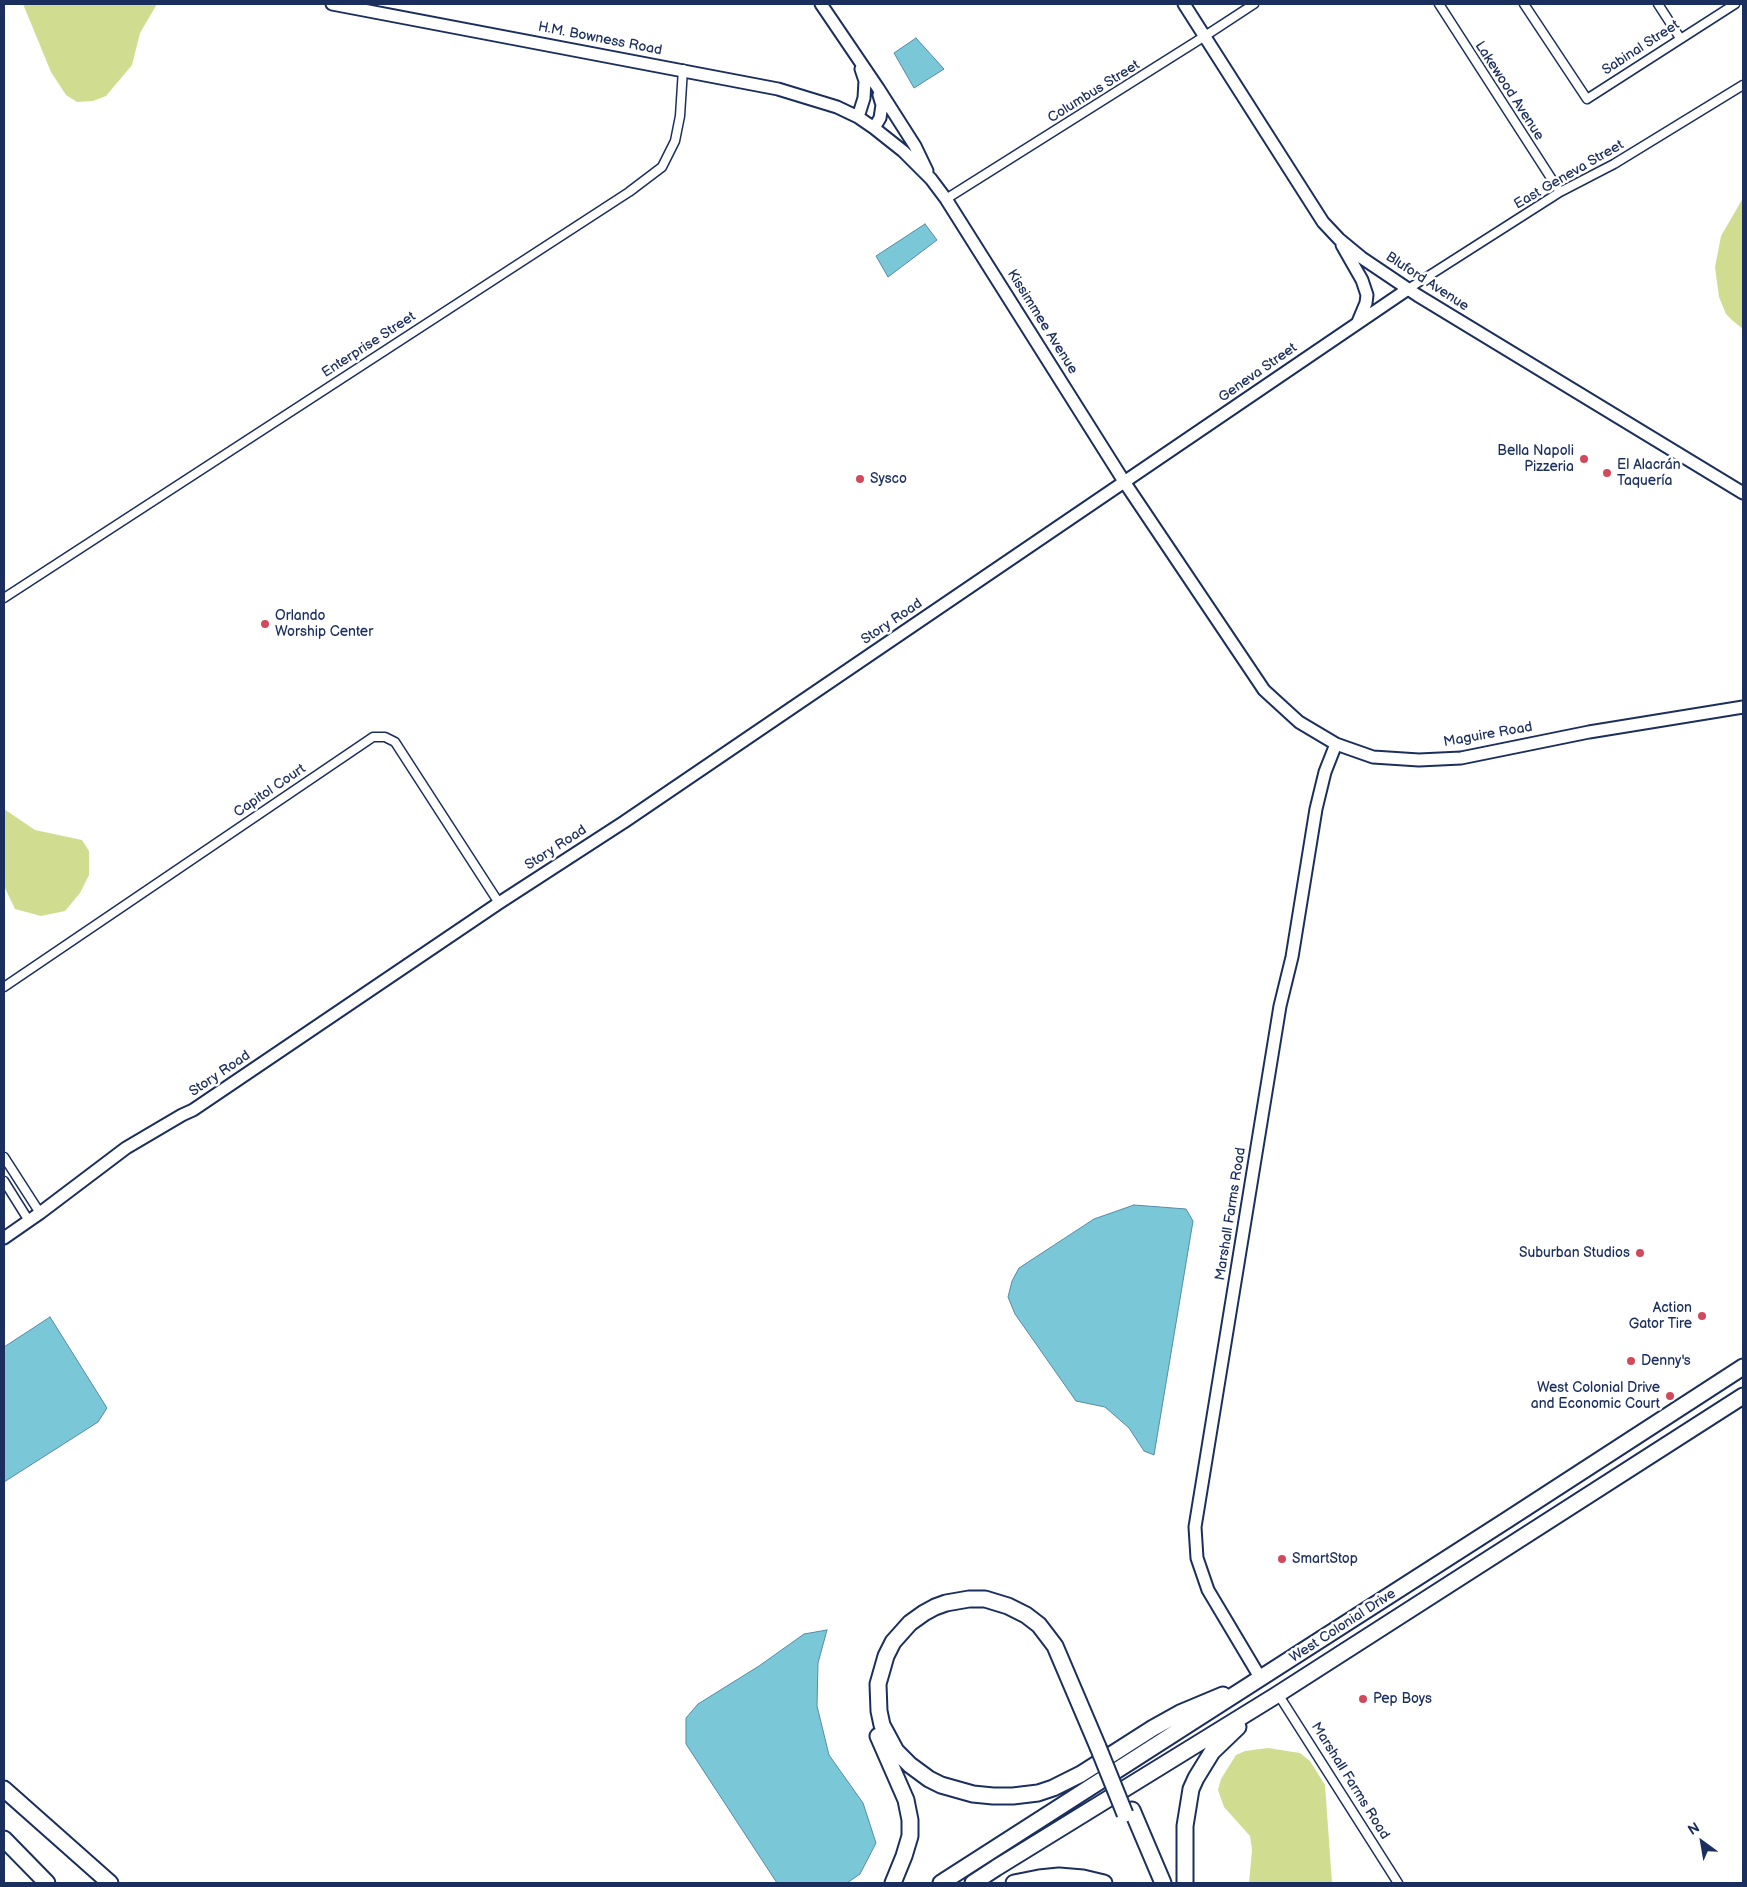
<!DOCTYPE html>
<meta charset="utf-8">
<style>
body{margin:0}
#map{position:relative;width:1747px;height:1887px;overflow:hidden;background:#fff;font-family:"Balsamiq Sans",sans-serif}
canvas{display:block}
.frame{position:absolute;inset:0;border:5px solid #1b2f5e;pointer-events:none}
.north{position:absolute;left:1677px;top:1817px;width:50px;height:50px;-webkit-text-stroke:4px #fff;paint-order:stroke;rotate:328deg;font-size:14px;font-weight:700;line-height:20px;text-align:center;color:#1b2f5e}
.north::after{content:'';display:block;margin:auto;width:18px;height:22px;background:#1b2f5e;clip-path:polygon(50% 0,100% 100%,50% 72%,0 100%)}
</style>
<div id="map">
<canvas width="1747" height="1887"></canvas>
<div class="frame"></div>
<div class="north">N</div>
</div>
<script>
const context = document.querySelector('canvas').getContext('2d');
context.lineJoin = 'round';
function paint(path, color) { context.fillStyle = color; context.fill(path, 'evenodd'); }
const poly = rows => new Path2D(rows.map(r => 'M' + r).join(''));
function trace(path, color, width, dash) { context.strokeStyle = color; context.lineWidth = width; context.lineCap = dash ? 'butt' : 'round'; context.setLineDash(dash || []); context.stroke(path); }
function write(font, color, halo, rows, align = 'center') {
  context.font = font + ' "Balsamiq Sans",sans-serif'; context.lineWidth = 5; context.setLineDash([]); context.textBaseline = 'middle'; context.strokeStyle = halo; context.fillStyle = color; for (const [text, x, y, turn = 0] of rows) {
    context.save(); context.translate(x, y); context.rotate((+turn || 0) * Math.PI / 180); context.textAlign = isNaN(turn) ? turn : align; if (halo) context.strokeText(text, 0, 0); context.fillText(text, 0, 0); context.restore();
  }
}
paint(poly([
 [23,4,157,4,140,33,132,65,106,96,93,101,77,102,66,95,51,72],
 [1743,198,1743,329,1733,321,1726,314,1719,297,1715,267,1721,236],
 [4,809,35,830,82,840,89,851,89,875,80,893,65,911,41,916,15,909,4,886],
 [1268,1748,1300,1753,1310,1761,1325,1785,1332,1883,1249,1883,1252,1850,1250,1836,1224,1807,1218,1790,1221,1779,1236,1755,1245,1751]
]), '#d0dd91');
const water = poly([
 [916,38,944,69,914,88,894,53,916,38],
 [925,224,937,240,888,277,876,256,925,224],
 [1134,1205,1186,1209,1193,1221,1154,1455,1144,1451,1129,1428,1105,1407,1076,1401,1015,1314,1008,1297,1012,1281,1019,1268,1094,1219,1134,1205],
 [50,1317,107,1408,98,1422,4,1482,4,1347,50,1317],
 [827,1630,818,1663,817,1706,829,1755,863,1803,876,1843,860,1874,847,1883,777,1883,686,1744,686,1718,698,1704,759,1666,804,1634,827,1630]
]);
paint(water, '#7ac8d7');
trace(water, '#548ba7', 1);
const street = poly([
 [1439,4,1560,192],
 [1524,4,1587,99,1735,4],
 [1658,4,1680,38],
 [946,199,1205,36,1254,4],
 [1408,289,1560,192,1614,164,1743,85],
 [4,598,629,192,662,167,675,141,680,116,683,69],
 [4,987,373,737,385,737,395,742,499,903],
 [4,1157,40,1213],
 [4,1181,29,1221],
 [1278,1694,1398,1883]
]);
const secondary = poly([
 [332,4,778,89,837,107,858,117,874,128,903,151,931,179,946,199,1125,483,1264,690,1299,722,1336,744,1373,757,1419,760,1461,758,1589,732,1743,707],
 [821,4,878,88,915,146,927,171],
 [1184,4,1323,222,1339,239,1362,258,1417,295,1743,493],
 [858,117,864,98,865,81,861,69],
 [874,128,880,118,882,105,879,95],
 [1342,245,1362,280,1367,295,1366,303,1358,322],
 [4,1238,40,1213,126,1148,182,1115,193,1110,499,903,624,822,1408,289],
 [1261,1679,1208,1590,1197,1558,1195,1527,1280,1006,1292,957,1316,809,1325,772,1336,744]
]);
const highway = poly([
 [878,1736,906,1800,910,1820,910,1836,904,1856,893,1883],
 [1098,1747,1055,1646,1039,1625,1026,1615,1008,1606,985,1599,969,1599,946,1603,935,1607,924,1613,910,1623,893,1642,886,1656,878,1684,879,1711,882,1725,896,1751,910,1765,929,1779,941,1785,973,1794,993,1796,1013,1796,1038,1793,1053,1788,1081,1774,1153,1728,1180,1713,1223,1695],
 [4,1789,110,1883],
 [1132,1810,1163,1883],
 [4,1839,47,1883],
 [941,1883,1507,1520,1743,1367],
 [973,1883,996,1868,1275,1696,1743,1396],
 [1014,1883,1039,1878,1059,1876,1083,1878,1104,1883],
 [1185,1883,1185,1826,1191,1789,1196,1778,1212,1752,1238,1727]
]);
trace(street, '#1b2f5e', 11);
trace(secondary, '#1b2f5e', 15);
trace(highway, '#1b2f5e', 19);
trace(street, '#fff', 8);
trace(secondary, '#fff', 11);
trace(highway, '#fff', 15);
const highwayBridge = poly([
 [1098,1747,1125,1814]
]);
trace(highwayBridge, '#1b2f5e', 19, []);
trace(highwayBridge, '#fff', 15);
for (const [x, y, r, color] of [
 [1584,459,5,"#d1495b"],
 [1607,473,5,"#d1495b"],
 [860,479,5,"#d1495b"],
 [265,624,5,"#d1495b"],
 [1640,1253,5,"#d1495b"],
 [1702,1316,5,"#d1495b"],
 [1631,1361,5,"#d1495b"],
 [1670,1396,5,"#d1495b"],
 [1282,1559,5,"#d1495b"],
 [1363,1699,5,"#d1495b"]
]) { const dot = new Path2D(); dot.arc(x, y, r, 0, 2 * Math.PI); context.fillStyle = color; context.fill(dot); trace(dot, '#fff', 2); }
write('14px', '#1b2f5e', '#fff', [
 ["H.M. Bowness Road",600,39,11],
 ["Sabinal Street",1641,48,-33],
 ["Lakewood Avenue",1509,91,57],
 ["Columbus Street",1094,92,-32],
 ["East Geneva Street",1569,175,-30],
 ["Bluford Avenue",1427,282,33],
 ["Kissimmee Avenue",1042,322,58],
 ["Enterprise Street",369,345,-33],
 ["Geneva Street",1258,373,-35],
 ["Story Road",892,622,-34],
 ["Maguire Road",1488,735,-10],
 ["Capitol Court",270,791,-34],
 ["Story Road",556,848,-33],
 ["Story Road",220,1074,-34],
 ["Marshall Farms Road",1231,1214,-81],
 ["West Colonial Drive",1343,1626,-33],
 ["Marshall Farms Road",1350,1781,58]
]);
write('14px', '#1b2f5e', '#fff', [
 ["Bella Napoli",1574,451,"right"],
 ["Pizzeria",1574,467,"right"],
 ["El Alacrán",1617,465],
 ["Taquería",1617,481],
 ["Sysco",870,479],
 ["Orlando",275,616],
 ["Worship Center",275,632],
 ["Suburban Studios",1630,1253,"right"],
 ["Action",1692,1308,"right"],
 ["Gator Tire",1692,1324,"right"],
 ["Denny's",1641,1361],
 ["West Colonial Drive",1660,1388,"right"],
 ["and Economic Court",1660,1404,"right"],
 ["SmartStop",1292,1559],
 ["Pep Boys",1373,1699]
], 'left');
</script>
